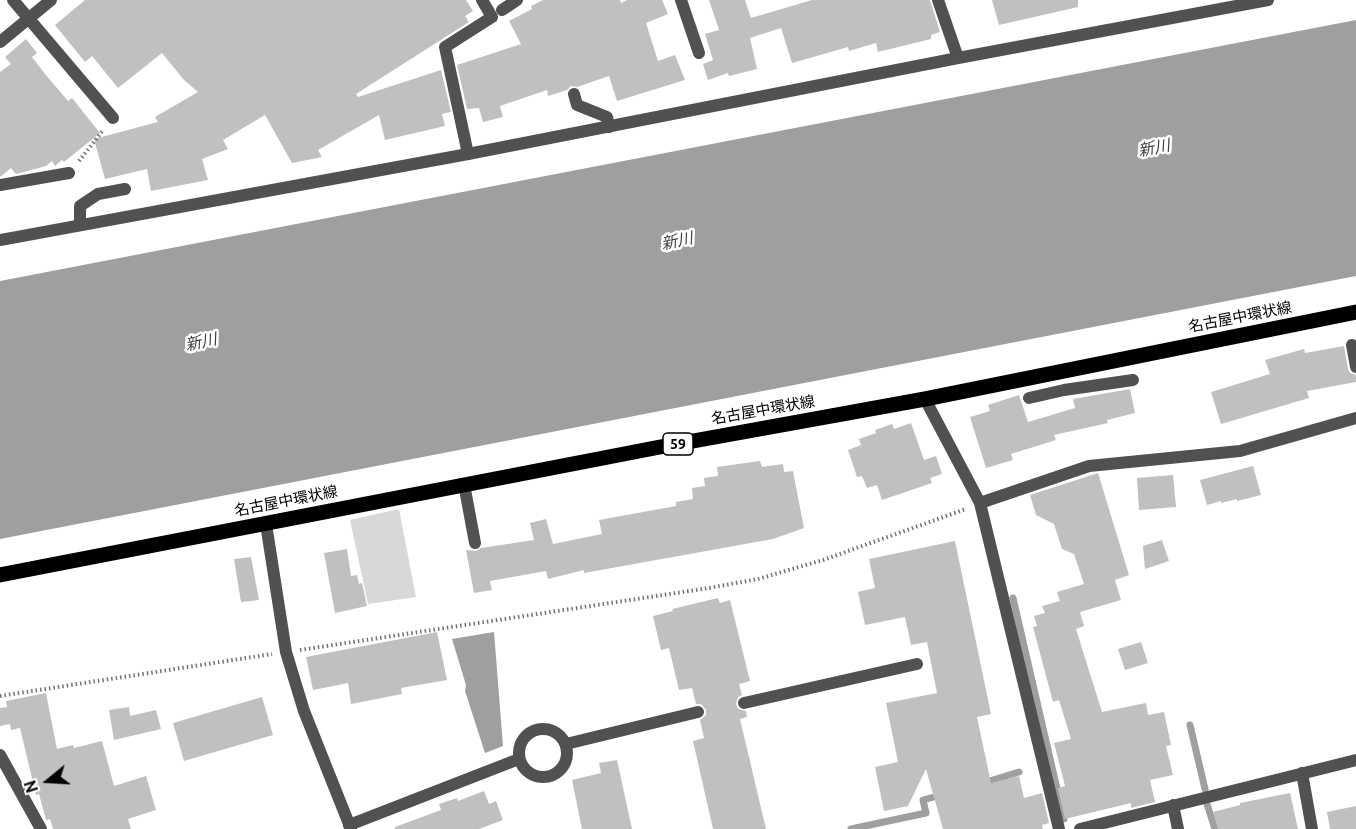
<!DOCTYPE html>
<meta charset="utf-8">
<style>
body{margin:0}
#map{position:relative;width:1356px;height:829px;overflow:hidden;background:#fff;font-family:Ubuntu,sans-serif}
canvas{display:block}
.north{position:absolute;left:18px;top:751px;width:60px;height:60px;-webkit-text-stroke:4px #fff;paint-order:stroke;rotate:252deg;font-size:16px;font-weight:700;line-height:24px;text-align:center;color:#000}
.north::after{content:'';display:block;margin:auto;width:21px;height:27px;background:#000;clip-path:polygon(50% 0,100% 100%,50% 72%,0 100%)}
</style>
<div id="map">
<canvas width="1356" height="829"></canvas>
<div class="north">N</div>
</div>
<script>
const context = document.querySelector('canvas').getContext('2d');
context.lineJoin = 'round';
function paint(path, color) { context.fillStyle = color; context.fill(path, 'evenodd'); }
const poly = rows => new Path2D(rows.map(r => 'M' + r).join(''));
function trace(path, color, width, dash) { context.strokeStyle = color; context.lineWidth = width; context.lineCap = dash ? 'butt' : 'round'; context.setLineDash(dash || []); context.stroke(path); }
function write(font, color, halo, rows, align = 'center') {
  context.font = font + ' Ubuntu,"Noto Sans JP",sans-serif'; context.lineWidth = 5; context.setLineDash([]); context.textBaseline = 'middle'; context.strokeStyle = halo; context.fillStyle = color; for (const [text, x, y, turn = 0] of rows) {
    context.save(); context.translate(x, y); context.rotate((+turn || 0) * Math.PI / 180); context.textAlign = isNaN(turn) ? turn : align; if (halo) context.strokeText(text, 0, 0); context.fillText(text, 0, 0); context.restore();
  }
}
paint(poly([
 [399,509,416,597,368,604,350,520]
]), '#d8d8d8');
paint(poly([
 [1356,20,1356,276,0,539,0,281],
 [494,632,503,746,485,753,465,691,466,685,452,639]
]), '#9f9f9f');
trace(poly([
 [1013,598,1064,819],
 [1190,725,1205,789],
 [983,783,1019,772],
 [1207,804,1215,829],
 [851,829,926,813,923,800,941,795]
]), '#9f9f9f', 7);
paint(poly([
 [85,0,466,0,473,11,465,16,469,22,356,94,358,97,441,70,451,112,442,114,445,126,385,140,379,115,318,150,322,157,292,163,265,115,223,140,228,149,202,159,208,180,151,191,147,169,105,179,94,139,158,122,155,117,198,92,184,80,162,53,118,88,92,56,85,62,55,25],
 [543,0,620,0,621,3,627,0,662,0,668,14,646,23,658,61,675,55,685,80,617,101,609,76,577,87,571,86,567,90,548,96,547,90,500,106,503,117,483,122,479,108,467,109,457,65,521,44,509,21,532,9,531,6],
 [709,0,745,0,751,18,812,0,930,0,940,32,931,35,931,39,878,52,876,43,849,51,848,47,792,63,781,28,750,38,757,69,729,76,728,73,708,80,703,64,713,60,705,34,719,30],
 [992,0,1078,0,1078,7,999,25],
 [26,39,37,53,32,57,45,74,68,101,72,98,100,133,64,162,62,160,55,166,52,161,46,166,16,174,11,168,0,177,0,72,11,64,5,57],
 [1344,346,1348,369,1350,373,1356,375,1356,382,1307,391,1309,398,1221,424,1211,392,1270,374,1265,360,1304,349,1305,353],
 [1130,389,1135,413,1107,420,1108,423,1054,435,1056,440,1011,454,1013,460,986,468,970,417,990,411,988,405,1019,395,1028,422,1075,408,1073,399],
 [911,423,924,460,936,456,942,474,930,478,932,483,882,500,877,485,867,488,862,476,857,477,848,450,861,445,859,439,876,433,875,430,892,424,894,429],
 [760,461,762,467,783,464,784,472,793,471,804,528,773,539,584,573,584,570,548,579,546,571,490,581,492,590,474,593,466,550,476,551,481,548,534,540,530,523,546,519,553,544,602,534,599,520,676,506,676,502,693,499,692,488,705,486,704,478,718,476,717,467],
 [1253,466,1261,495,1237,501,1237,499,1221,503,1221,501,1207,505,1200,480],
 [1098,473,1129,575,1115,580,1121,600,1080,612,1084,626,1076,629,1102,712,1146,703,1148,715,1164,712,1171,745,1166,746,1173,775,1150,780,1155,802,1131,808,1131,803,1065,819,1058,788,1065,786,1054,743,1071,739,1059,700,1053,702,1033,627,1037,626,1034,616,1045,613,1042,606,1060,601,1057,592,1084,584,1074,554,1062,549,1054,524,1036,515,1030,495],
 [1173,475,1176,507,1139,510,1137,478],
 [1162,540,1169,561,1145,569,1143,546],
 [955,541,991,714,977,717,991,783,1019,776,1024,798,1042,793,1049,823,1042,825,1043,829,943,829,926,769,908,806,884,811,875,767,898,762,886,703,937,693,927,642,911,645,905,617,865,625,858,592,875,588,869,559],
 [347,549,351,576,357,575,359,584,362,583,367,606,335,613,324,553],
 [251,557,259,600,241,602,234,559],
 [718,598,720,603,730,600,750,681,739,684,742,695,738,697,736,704,738,709,746,711,747,717,740,719,766,829,713,829,693,741,704,738,700,720,706,715,706,710,701,704,696,704,692,688,679,690,669,648,661,650,653,616,673,611,672,609],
 [437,632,447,680,401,688,402,694,351,704,348,683,313,690,306,657],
 [1141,642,1148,663,1125,670,1118,649],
 [46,693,57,749,73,745,74,748,102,741,114,786,146,776,156,810,128,819,131,829,53,829,50,819,46,820,39,794,36,795,20,728,11,730,10,724,0,726,0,708,7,707,6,701],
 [262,697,273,735,184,761,173,723],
 [129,707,130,716,156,710,161,729,114,740,109,710],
 [617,760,632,829,582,829,572,780,601,773,599,763],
 [484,791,489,804,496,801,503,820,479,829,395,829,395,827,441,810,439,804,457,798,458,801],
 [1290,793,1298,829,1218,829,1213,812,1240,805,1240,803],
 [1356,806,1356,829,1330,829,1327,812]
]), '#c0c0c0');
trace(poly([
 [79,161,104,129],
 [300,650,709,588,758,579,823,560,966,509],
 [0,696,272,654]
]), '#737373', 4, [1.5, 3]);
trace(poly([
 [574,94,577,105,607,117,609,127],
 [468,154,445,47,492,17,482,0],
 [80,225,80,206,98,194,125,189],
 [1352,345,1356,367],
 [1029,398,1064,390,1133,380],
 [464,484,475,543],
 [744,703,917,664],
 '519 753a24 24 0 1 1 48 0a24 24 0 1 1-48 0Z',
 [566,744,698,712],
 [349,825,519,759]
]), '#515151', 12);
trace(poly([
 [13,0,113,118],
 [681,0,699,53],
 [938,0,958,58],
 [502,10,517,0],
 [0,42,51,0],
 [0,185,69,173],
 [0,240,468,154,958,58,1268,0],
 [925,399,980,503,1059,829],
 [980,503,1089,466,1240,451,1356,418],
 [266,524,286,652,304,711,351,829],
 [0,755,41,829],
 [1302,773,1312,829],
 [1173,805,1178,829],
 [1080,829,1356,760]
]), '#515151', 12);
trace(poly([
 [0,575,660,447,925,399,1356,312]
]), '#000', 15);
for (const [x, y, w] of [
 [678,444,30]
]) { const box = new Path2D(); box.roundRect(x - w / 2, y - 11, w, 22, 4.5); context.fillStyle = '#fff'; context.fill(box); trace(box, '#000', 1.5); }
write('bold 14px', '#000', null, [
 ["59",678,444]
]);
write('15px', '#000', '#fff', [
 ["名古屋中環状線",1240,317,-11],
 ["名古屋中環状線",763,410,-10],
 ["名古屋中環状線",286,501,-11]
]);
write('italic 16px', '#404040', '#fff', [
 ["新川",1154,148,-11],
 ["新川",677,241,-12],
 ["新川",201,342,-12]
]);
</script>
